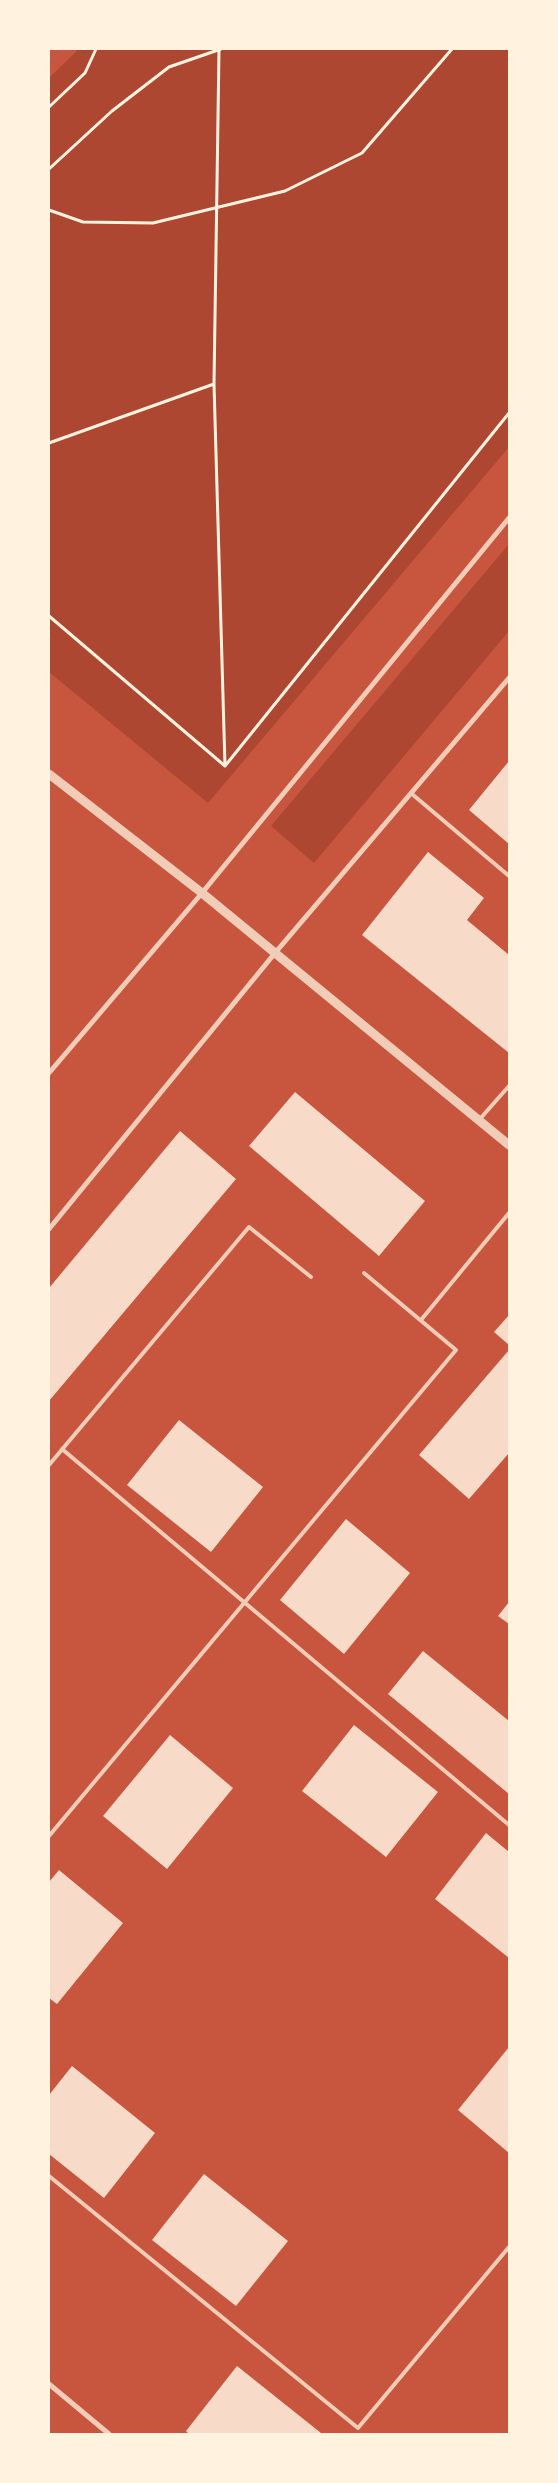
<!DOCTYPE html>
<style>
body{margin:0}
#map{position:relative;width:558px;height:2483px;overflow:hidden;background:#c8553d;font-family:Inter,sans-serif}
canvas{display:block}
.frame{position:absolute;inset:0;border:50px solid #fff3e0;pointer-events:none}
</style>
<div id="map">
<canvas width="558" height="2483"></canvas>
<div class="frame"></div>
</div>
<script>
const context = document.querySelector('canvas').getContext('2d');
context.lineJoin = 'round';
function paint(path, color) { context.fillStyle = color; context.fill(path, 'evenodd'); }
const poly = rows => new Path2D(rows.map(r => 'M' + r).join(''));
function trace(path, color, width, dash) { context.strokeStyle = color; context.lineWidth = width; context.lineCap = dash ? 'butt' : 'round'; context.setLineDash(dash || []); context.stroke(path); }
paint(poly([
 [76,49,509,49,509,447,208,803,49,672,49,78,76,52],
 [509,544,509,631,314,863,271,826]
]), '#ae4732');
paint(poly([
 [509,761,509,844,469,810],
 [428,852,484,898,467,920,509,955,509,1053,362,935],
 [295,1092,425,1201,379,1256,249,1146],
 [180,1131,236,1179,49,1401,49,1288],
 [509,1315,509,1345,494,1332],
 [509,1350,509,1453,469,1499,419,1455],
 [179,1420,263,1487,211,1552,127,1485],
 [346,1519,410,1573,344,1654,280,1600],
 [509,1602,509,1624,498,1616],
 [423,1651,509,1721,509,1794,388,1694],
 [354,1725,438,1792,386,1857,302,1791],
 [170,1735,233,1788,167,1869,103,1816],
 [486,1833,509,1852,509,1958,435,1899],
 [59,1870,123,1923,57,2004,49,1998,49,1882],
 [509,2047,509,2153,458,2110],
 [72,2066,155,2133,104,2198,49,2154,49,2095],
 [204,2174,288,2241,236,2306,152,2240],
 [237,2366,321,2433,320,2434,189,2434,186,2431]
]), '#f7dbc8');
trace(poly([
 [219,50,214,384,225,766],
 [49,107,85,73,96,49],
 [49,169,112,111,169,67,221,49],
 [49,210,83,222,153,223,285,191,362,153,452,49],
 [49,443,214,384],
 [49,616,225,766,509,413]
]), '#fff3e0', 3);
trace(poly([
 [412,794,509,876],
 [479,1120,509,1086],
 [421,1320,509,1213],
 [62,1449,509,1825],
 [49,1465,249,1227,311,1277],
 [49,1836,456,1350,364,1273],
 [49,2176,358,2428,509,2247]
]), '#f1ccb7', 4);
trace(poly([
 [49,1073,202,893,509,518],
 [49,1229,275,953,509,678],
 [49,2384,109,2434]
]), '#f1ccb7', 5);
trace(poly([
 [49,774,202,893,509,1145]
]), '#f1ccb7', 9);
</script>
